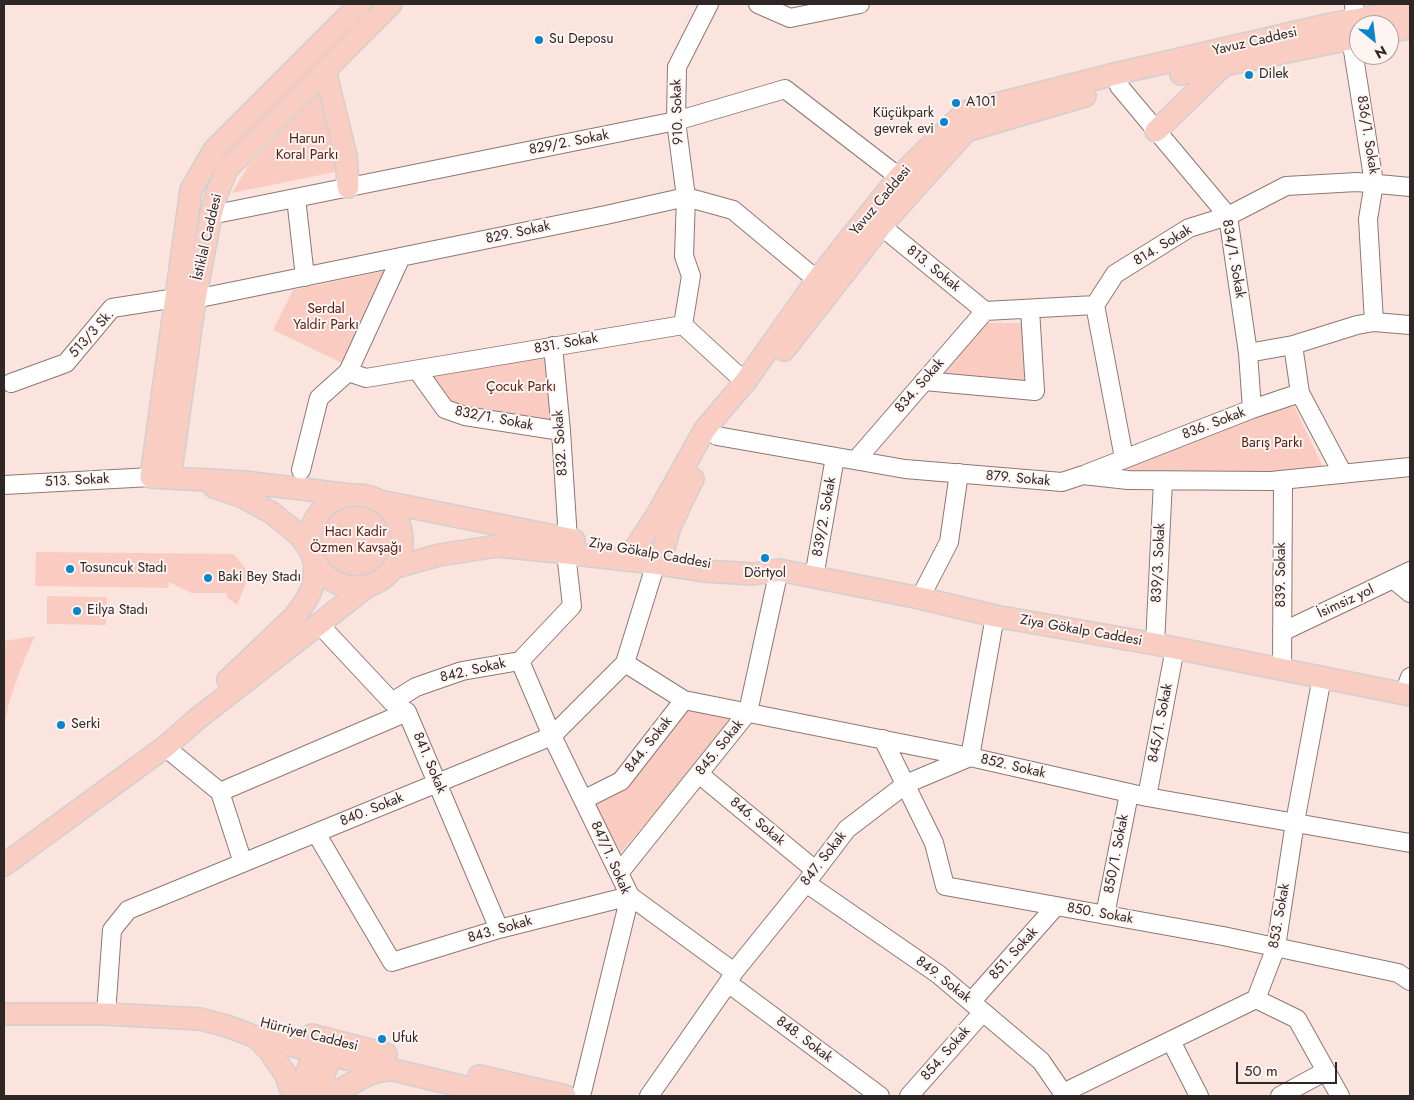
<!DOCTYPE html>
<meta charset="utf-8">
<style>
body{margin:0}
#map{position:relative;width:1414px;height:1100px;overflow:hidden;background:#fbe4de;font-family:Jost,sans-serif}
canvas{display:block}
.frame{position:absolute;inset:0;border:5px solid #2f2725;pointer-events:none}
.north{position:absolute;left:1349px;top:15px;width:50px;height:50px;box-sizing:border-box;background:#fef4f2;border:1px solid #aba2a0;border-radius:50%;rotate:151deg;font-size:14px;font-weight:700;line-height:20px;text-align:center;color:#2f2725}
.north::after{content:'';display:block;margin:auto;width:18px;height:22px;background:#0885cd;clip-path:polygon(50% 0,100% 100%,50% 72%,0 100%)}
.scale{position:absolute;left:1236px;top:1062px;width:101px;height:22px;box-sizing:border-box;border:2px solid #2f2725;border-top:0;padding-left:6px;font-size:15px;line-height:18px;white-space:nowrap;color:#2f2725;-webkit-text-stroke:4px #fef4f2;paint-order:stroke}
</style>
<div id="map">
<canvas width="1414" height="1100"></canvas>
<div class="frame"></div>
<div class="north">N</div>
<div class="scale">50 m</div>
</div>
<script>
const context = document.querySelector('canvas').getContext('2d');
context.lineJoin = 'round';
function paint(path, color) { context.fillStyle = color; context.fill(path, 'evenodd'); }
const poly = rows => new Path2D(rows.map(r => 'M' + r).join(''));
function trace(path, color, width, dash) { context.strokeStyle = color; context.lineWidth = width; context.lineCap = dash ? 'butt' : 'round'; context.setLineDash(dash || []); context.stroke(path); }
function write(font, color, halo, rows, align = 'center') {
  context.font = font + ' Jost,sans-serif'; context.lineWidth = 4; context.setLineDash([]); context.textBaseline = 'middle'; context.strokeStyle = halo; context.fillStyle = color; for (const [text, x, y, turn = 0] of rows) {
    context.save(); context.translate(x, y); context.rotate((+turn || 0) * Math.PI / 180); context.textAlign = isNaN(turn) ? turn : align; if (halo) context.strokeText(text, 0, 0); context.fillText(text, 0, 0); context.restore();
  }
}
paint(poly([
 [324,88,340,171,232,193,248,166],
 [385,271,342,363,273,330,293,290],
 [982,323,1022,323,1026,386,941,375],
 [553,346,561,431,465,416,417,370],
 [1293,404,1324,469,1284,477,1102,471,1124,458],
 '310 541a46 46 0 1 1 92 0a46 46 0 1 1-92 0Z',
 [36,552,234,554,250,574,237,605,227,597,227,593,191,593,169,582,168,588,35,586],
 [47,596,107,597,106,625,47,624],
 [35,636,25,658,16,682,9,703,4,726,4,641],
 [688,705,737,716,616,858,589,801]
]), '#facbc0');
const minor = poly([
 [758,4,790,18,860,4],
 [1354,4,1355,21],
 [1351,38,1374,183,1368,219,1374,322],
 [1115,74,1119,86,1228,216,1248,353,1252,409],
 [296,198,305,277],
 [211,215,676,121,785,89,899,177],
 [881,226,985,311],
 [401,257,348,372,366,378,683,325,745,382],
 [1095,305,1124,458],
 [985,311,1095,305,1115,274,1189,228,1228,216,1286,186,1357,182,1410,187],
 [683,325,691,276,684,256,686,197,676,121,677,67,709,4],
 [1293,345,1357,325,1374,322,1410,325],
 [553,346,561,431,568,539],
 [1248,353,1293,345,1300,393,1343,474],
 [417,370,445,409,465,416,561,431],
 [924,381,1035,391,1030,309],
 [11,383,66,363,112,308,176,298,195,299,606,215,686,197,733,210,817,280],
 [717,436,905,469,1062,482,1083,475,1128,480,1271,481,1410,467],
 [856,460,985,311],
 [301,470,319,398,348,372],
 [1086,474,1252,409,1300,393],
 [4,485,151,477],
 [814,577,835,457],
 [1393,579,1410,593],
 [920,598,949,542,959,473],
 [319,624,392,702,407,712,499,929],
 [1282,632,1410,571],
 [1155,644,1163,481],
 [520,661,552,736,630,896,581,1096],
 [625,663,684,700,970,757,1147,797,1410,843],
 [1282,669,1283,480],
 [1404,694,1410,677],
 [392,702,416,687,462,671,520,661,572,606,566,553],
 [883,739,934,843,945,886,1223,936,1398,973,1410,981],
 [165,747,220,792,243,863],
 [699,774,815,870],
 [220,792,407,712],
 [1147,797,1175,648],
 [583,800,621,781,684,700],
 [316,833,392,962,499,929,630,896,734,972],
 [619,873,748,712,779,570],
 [806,883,938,974,1041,1061,1065,1096],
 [1105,915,1129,794],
 [728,983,880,1096],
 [1256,999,1297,1019,1340,1096],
 [971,1002,1056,906],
 [106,1014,112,930,128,910,552,736,625,663,656,563,662,555],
 [1171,1041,1199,1096],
 [1063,1093,1256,999,1276,947,1295,822,1322,677],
 [649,1096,728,983,734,972,806,883,847,829,906,784,970,757,995,616],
 [909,1096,983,1012],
 [1280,1096,1326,1071]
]);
const major = poly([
 [1389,31,1410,28],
 [325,70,346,156,348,187],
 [1181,74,1359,37],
 [1156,131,1224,65],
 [784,350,881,226,966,131,1085,96],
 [170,478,195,299,211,215,216,196,227,169,391,4],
 [214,487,243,497,272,513,299,535,310,550],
 '310 541a46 46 0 1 1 92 0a46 46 0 1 1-92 0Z',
 [351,495,244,482,151,477,191,190,214,150,360,4],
 [380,501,574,540],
 [634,550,657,515,705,429,745,382,817,280,899,177,965,112,1115,74,1331,24,1410,10],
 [662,555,670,527,683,499,693,479],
 [393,568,439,555,498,546,549,551,653,563,704,571,753,574,779,570,920,598,995,616,1155,644,1410,695],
 [228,680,294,617,303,605,310,593,314,582,315,564],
 [4,865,165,747,197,719,369,585],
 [4,1014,106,1014,200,1019,227,1026,256,1037,502,1096],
 [312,1035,386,1054],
 [256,1037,269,1050,286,1075,293,1096],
 [479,1076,565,1096],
 [300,1096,318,1037],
 [317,1096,335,1041],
 [333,1096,340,1090,365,1076,376,1072,388,1070]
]);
trace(minor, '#8d7873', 20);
trace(major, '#d1cfcf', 24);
trace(minor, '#fff', 18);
trace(major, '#facdc2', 21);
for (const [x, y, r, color] of [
 [539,40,5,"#0885cd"],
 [1249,75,5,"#0885cd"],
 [956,103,5,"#0885cd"],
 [944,122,5,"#0885cd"],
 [765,558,5,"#0885cd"],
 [70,569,5,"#0885cd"],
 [208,578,5,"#0885cd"],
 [77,611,5,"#0885cd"],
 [61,725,5,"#0885cd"],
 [382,1039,5,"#0885cd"]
]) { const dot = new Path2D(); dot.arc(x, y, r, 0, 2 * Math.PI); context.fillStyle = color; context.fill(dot); trace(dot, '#fef4f2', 2); }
write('14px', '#2f2725', '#fef4f2', [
 ["Su Deposu",549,40],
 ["Dilek",1259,75],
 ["A101",966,103],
 ["Küçükpark",934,114,"right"],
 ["gevrek evi",934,130,"right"],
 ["Tosuncuk Stadı",80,569],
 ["Dörtyol",765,574,"center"],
 ["Baki Bey Stadı",218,578],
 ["Eilya Stadı",87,611],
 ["Serki",71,725],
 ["Ufuk",392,1039]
], 'left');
write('14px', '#2f2725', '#fef4f2', [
 ["Yavuz Caddesi",1255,42,-13],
 ["910. Sokak",678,112,-92],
 ["836/1. Sokak",1367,135,81],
 ["829/2. Sokak",569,143,-11],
 ["Yavuz Caddesi",881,201,-50],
 ["829. Sokak",518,233,-12],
 ["İstiklal Caddesi",208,237,-77],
 ["814. Sokak",1163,246,-31],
 ["834/1. Sokak",1233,259,80],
 ["813. Sokak",933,269,39],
 ["513/3 Sk.",92,334,-48],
 ["831. Sokak",566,344,-10],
 ["834. Sokak",920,386,-49],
 ["832/1. Sokak",494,419,11],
 ["836. Sokak",1214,424,-21],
 ["832. Sokak",561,443,-94],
 ["879. Sokak",1018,479,5],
 ["513. Sokak",77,481,-3],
 ["839/2. Sokak",825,517,-80],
 ["Ziya Gökalp Caddesi",650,554,10],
 ["839/3. Sokak",1159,563,-87],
 ["839. Sokak",1282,575,-90],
 ["İsimsiz yol",1346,602,-25],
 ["Ziya Gökalp Caddesi",1081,631,10],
 ["842. Sokak",473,671,-13],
 ["845/1. Sokak",1161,723,-79],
 ["844. Sokak",649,745,-52],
 ["845. Sokak",720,748,-51],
 ["841. Sokak",429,763,67],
 ["852. Sokak",1013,767,13],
 ["840. Sokak",372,810,-22],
 ["846. Sokak",757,822,40],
 ["850/1. Sokak",1117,854,-79],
 ["847/1. Sokak",610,858,66],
 ["847. Sokak",824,859,-52],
 ["850. Sokak",1100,914,10],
 ["853. Sokak",1280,916,-80],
 ["843. Sokak",500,930,-16],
 ["851. Sokak",1014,954,-48],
 ["849. Sokak",943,980,38],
 ["Hürriyet Caddesi",309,1035,14],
 ["848. Sokak",804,1040,37],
 ["854. Sokak",946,1054,-49]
]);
write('14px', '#551b0f', '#fef4f2', [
 ["Harun",307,140],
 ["Koral Parkı",307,156],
 ["Serdal",326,310],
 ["Yaldir Parkı",326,326],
 ["Çocuk Parkı",521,388],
 ["Barış Parkı",1272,444],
 ["Hacı Kadir",356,533],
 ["Özmen Kavşağı",356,549]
]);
</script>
